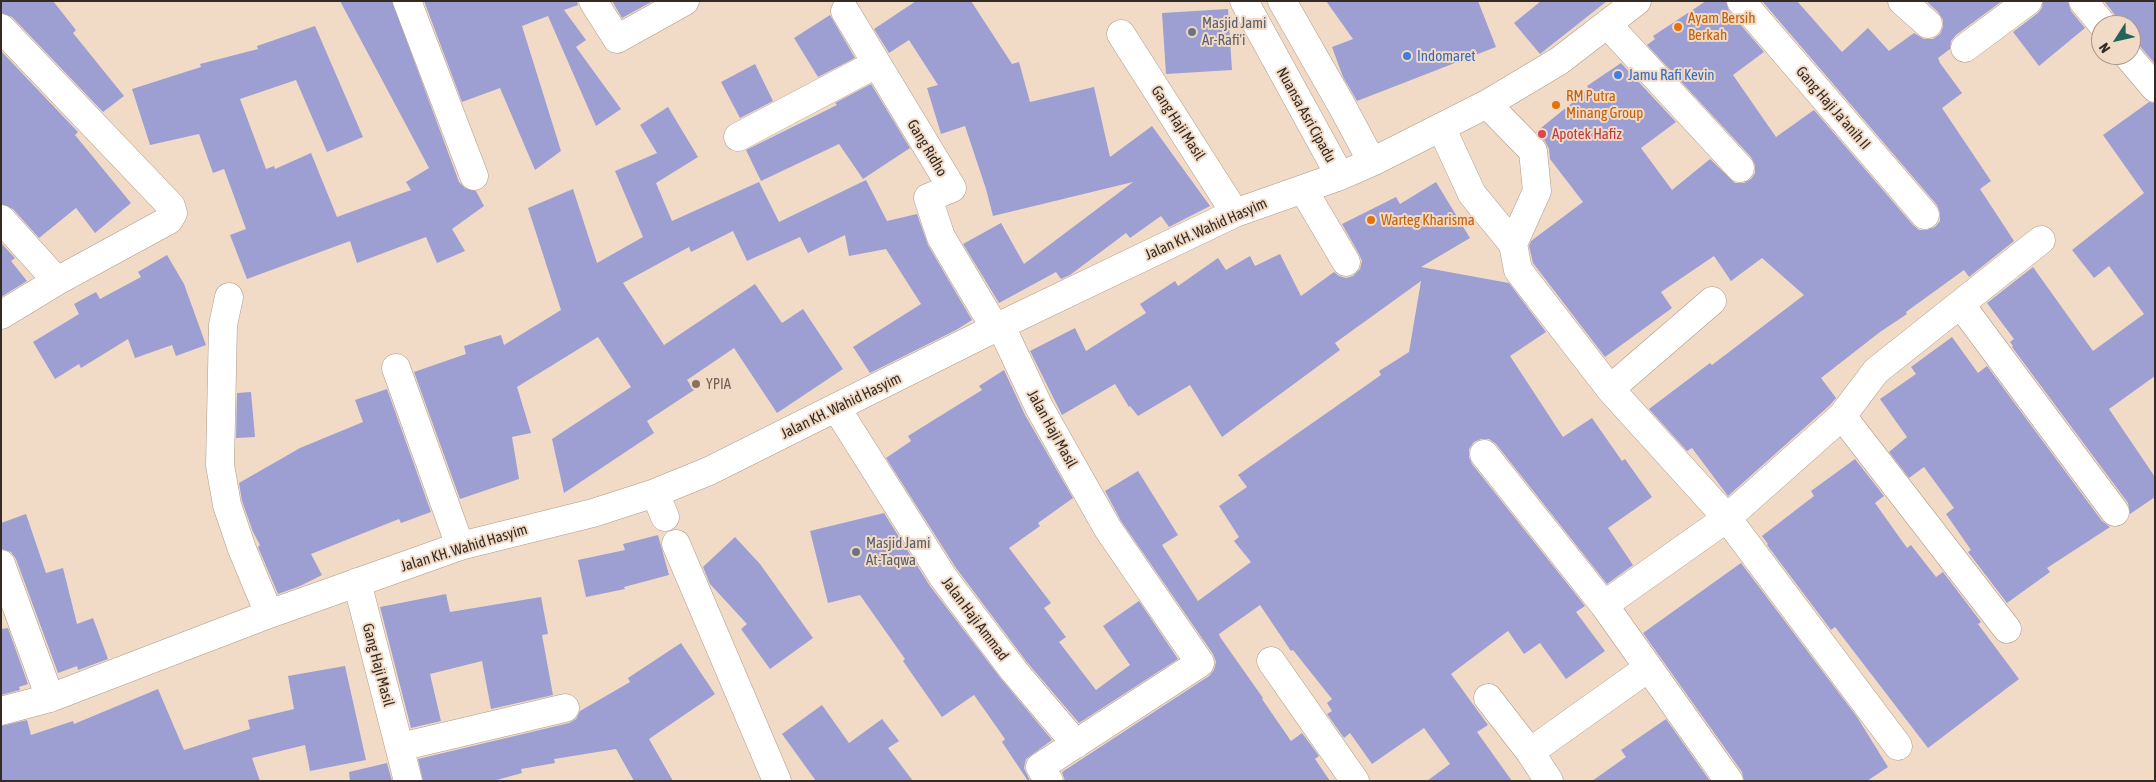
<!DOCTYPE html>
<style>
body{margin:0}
#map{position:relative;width:2156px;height:782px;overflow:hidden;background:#f1dbc7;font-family:"Asap Condensed",sans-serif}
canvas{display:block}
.frame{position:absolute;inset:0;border:2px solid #342c24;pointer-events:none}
.north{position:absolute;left:2091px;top:15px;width:50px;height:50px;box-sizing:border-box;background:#f1dbc7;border:1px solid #a59586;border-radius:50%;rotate:235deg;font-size:14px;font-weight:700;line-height:20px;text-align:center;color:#342c24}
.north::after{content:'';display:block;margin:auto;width:18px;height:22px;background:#206557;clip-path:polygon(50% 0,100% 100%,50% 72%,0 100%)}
</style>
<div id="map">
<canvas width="2156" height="782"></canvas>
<div class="frame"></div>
<div class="north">N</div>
</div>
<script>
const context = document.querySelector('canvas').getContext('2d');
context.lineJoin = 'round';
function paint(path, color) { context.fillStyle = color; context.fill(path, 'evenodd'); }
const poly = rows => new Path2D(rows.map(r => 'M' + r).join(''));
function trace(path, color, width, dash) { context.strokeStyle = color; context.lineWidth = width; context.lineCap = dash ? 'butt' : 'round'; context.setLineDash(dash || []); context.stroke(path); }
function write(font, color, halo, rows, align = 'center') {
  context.font = font + ' "Asap Condensed",sans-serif'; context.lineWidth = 4; context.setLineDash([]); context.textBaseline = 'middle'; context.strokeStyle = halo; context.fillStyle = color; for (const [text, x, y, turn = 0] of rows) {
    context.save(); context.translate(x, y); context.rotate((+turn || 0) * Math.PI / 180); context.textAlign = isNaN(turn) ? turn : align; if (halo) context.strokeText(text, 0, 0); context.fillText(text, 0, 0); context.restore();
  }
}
paint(poly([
 [1,1,53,1,76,30,73,33,124,96,103,112,12,17,1,13],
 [340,1,392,1,459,182,465,188,476,191,484,206,452,229,465,251,437,263,426,237,357,263,350,241,247,279,230,235,246,229,224,169,213,173,199,134,150,145,132,89,201,67,200,64,258,49,257,46,315,26,363,137,327,152,296,80,240,99,266,169,274,166,275,169,311,153,337,217,411,190,406,182,429,168],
 [424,1,577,1,578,5,564,10,586,40,576,47,621,109,596,126,548,16,522,26,561,151,535,170,500,88,462,102],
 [612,1,653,1,622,18],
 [916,1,971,1,1012,64,1019,62,1030,102,1094,87,1110,157,1152,126,1210,206,1169,227,1161,216,1130,238,1126,233,1070,275,1061,279,1056,272,999,303,963,244,1001,223,1024,264,1133,182,993,216,986,189,965,126,941,134,927,88,938,85,909,40,889,53,874,29],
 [1326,1,1478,1,1496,47,1357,101,1343,77,1332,47,1353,39],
 [1541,1,1607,1,1540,54,1514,23],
 [1706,1,1726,1,1729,11,1764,52,1733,75,1776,137,1814,110,1913,225,1919,230,1927,230,1935,227,1940,221,1940,213,1937,205,1762,1,1797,1,1842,52,1868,28,1889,51,1914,33,1924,39,1933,39,1940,34,1943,27,1943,20,1938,12,1926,1,2002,1,1956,35,1951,41,1950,49,1938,58,1940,63,1962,93,1942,108,1991,181,1980,189,2014,241,1969,277,1964,270,1906,312,1907,314,1880,332,1821,378,1836,398,1830,405,1728,496,1692,448,1687,451,1649,409,1710,363,1712,365,1804,295,1762,258,1731,281,1714,256,1661,292,1672,308,1605,357,1533,263,1529,246,1531,241,1583,202,1550,159,1549,149,1545,141,1536,132,1589,89,1587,86,1621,63,1676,122,1641,148,1672,190,1710,159,1735,183,1744,183,1751,179,1755,173,1755,165,1751,157,1647,45,1655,39,1653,36],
 [2043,1,2068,1,2071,11,2085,28,2039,66,2013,32,2038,13,2042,8],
 [2104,1,2155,1,2155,64,2139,45,2131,40,2131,25,2118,25,2115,15],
 [1228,9,1232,70,1166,74,1162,13],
 [830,15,855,58,818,77,794,38],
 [1,51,78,132,75,135,131,203,95,233,76,208,39,238,13,209,1,204],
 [755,64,773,101,740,118,721,82],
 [871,84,910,148,863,179,839,144,761,181,746,150,837,105,835,103],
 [2149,102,2155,103,2155,376,2109,409,2155,477,2155,497,2130,514,2128,503,2012,347,2013,346,2010,342,2014,339,1987,303,2033,267,2093,351,2144,314,2109,266,2094,278,2072,250,2144,193,2103,135],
 [668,107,698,157,656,183,672,221,759,182,779,222,866,180,887,221,917,214,928,245,972,320,956,330,870,373,853,347,921,304,886,249,849,256,845,235,808,253,800,237,747,261,733,231,691,252,689,247,623,283,664,345,755,284,782,323,803,309,843,369,777,413,734,348,687,380,694,390,647,421,654,433,564,493,552,439,631,387,598,337,517,387,531,433,512,437,519,479,460,499,414,372,466,354,464,346,501,335,504,345,561,310,528,208,573,189,597,263,643,237,615,171,657,153,640,125],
 [1436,182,1470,238,1421,267,1509,283,1546,332,1510,356,1563,437,1592,418,1622,461,1625,459,1652,497,1608,528,1633,565,1607,584,1496,444,1489,439,1481,439,1474,442,1469,449,1469,457,1472,464,1585,606,1576,612,1605,651,1566,679,1540,643,1524,654,1508,631,1451,674,1488,725,1477,732,1512,781,1427,781,1450,764,1424,728,1372,764,1350,733,1344,738,1327,714,1332,711,1327,703,1332,699,1293,650,1291,651,1260,605,1219,634,1220,637,1263,698,1262,699,1291,741,1302,733,1319,756,1315,759,1330,781,1065,781,1062,772,1209,676,1214,670,1216,662,1213,654,1121,521,1105,491,1138,471,1178,535,1162,545,1198,601,1251,562,1234,541,1239,537,1219,506,1247,487,1238,475,1381,375,1379,371,1409,352,1421,281,1335,343,1340,350,1222,437,1190,385,1138,416,1130,406,1129,407,1115,384,1062,415,1030,351,1075,328,1086,351,1146,313,1140,304,1175,281,1178,286,1218,258,1226,270,1250,256,1255,266,1280,254,1301,296,1334,272,1339,276,1346,278,1353,276,1360,269,1362,261,1359,254,1342,224,1396,197,1400,204],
 [1,243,15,258,11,261,27,281,1,297],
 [167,255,184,284,206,345,176,356,172,345,135,358,128,339,81,368,79,364,55,379,33,342,79,314,74,304,96,292,100,299,141,277,138,272],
 [1952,337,1978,373,1987,366,2102,521,2110,527,2047,568,2050,572,2007,603,1968,552,1971,550,1946,514,1954,508,1924,467,1909,478,1889,452,1907,437,1880,399,1916,374,1911,367],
 [1004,370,1025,415,1073,498,1038,523,1040,526,1009,548,1051,603,1044,608,1066,637,1059,642,1096,690,1130,665,1103,626,1139,601,1178,659,1079,723,1026,661,956,568,886,458,911,441,908,436,982,390,979,386],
 [387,389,431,512,401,523,399,519,311,554,322,575,300,586,278,594,258,547,260,545,253,532,242,501,239,483,300,448,363,422,355,400],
 [251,392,255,437,236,438,237,393],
 [1855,459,1884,496,1875,503,1907,548,1911,545,1936,577,1943,572,1981,622,1978,624,2019,679,1928,748,1835,627,1831,630,1767,545,1768,544,1762,536,1814,496,1811,491],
 [884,513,930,586,1002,680,1052,740,1026,759,1024,768,1030,781,1028,781,1002,742,1005,739,974,695,942,717,903,661,905,659,860,595,828,603,810,531],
 [26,514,46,573,63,568,77,624,93,618,108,659,78,670,77,666,58,673,16,559,11,552,1,549,1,523],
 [658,535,669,575,624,587,625,589,586,597,578,560,625,550,623,544],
 [735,537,760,564,813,638,770,669,741,629,747,624,710,584,703,567],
 [1741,563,1857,717,1888,767,1867,781,1744,781,1742,772,1643,633],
 [446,594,450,612,541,597,548,634,542,635,553,695,491,709,482,661,430,674,441,721,411,728,380,607],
 [8,628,28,684,19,687,20,690,1,695,1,629],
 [681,643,715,694,649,739,673,781,634,781,616,749,554,759,555,763,521,769,522,773,493,781,423,781,418,759,569,723,576,719,580,711,630,682,628,678],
 [345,666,366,760,310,771,305,745,252,758,260,781,1,781,1,726,27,720,31,735,73,721,74,724,158,689,184,750,250,729,248,720,294,709,288,676],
 [822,705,849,743,882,719,899,741,888,748,913,781,816,781,782,734],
 [1666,719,1710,781,1592,781,1626,757,1621,750],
 [387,763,392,781,350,781,349,772]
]), '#9d9fd3');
const minor = poly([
 [407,1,474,176],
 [593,1,617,39,685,1],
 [1244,1,1340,176],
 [1282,1,1342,106,1372,162],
 [1741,1,1925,215],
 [1902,1,1928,24],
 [2083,1,2103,25],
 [845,11,952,188,928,198,941,237,995,328],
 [1607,24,1740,168],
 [1,28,171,206,173,213,169,220,57,281,1,315],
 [1121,34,1235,213],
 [1965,48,2028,1],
 [2127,55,2155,88],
 [1487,104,1533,151,1537,191,1513,244],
 [1441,127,1472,194,1513,244,1518,270,1610,389,1727,518,1898,746],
 [738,137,876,64],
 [1303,189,1346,262],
 [1,219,57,281],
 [229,297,223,325,220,465,227,505,242,549,269,614],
 [1961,305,2115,512],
 [1001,326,1039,407,1108,529,1200,663,1040,767,1049,781],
 [396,368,460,546],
 [1610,389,1712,301],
 [837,409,943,577,1014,671,1076,744],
 [1842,416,2007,629],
 [1484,454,1604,605,1729,781],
 [655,493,665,517],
 [676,544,777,781],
 [1,564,50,698],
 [357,582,408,781],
 [1604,605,1727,518,1842,416,1876,371,2041,240],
 [1271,661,1355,781],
 [1488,698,1530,752,1549,781],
 [1,711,50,698,269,614,460,546,593,513,655,493,709,471,995,328,1235,213,1340,176,1372,162,1487,104,1559,61,1637,1],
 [400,747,565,708],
 [1530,752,1648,668]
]);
trace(minor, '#ae9a87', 29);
trace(minor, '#fff', 28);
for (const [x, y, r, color] of [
 [1678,27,5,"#e8710a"],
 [1192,32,5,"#6b7280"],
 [1407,56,5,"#3f7fe0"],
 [1618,75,5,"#3f7fe0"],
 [1556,105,5,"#e8710a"],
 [1542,134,5,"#e0444e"],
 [1371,220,5,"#e8710a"],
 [696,384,5,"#8d6e63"],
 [856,552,5,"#6b7280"]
]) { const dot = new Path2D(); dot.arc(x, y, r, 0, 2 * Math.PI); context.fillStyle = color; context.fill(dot); trace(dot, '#f1dbc7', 2); }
write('15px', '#c56008', '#f1dbc7', [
 ["Ayam Bersih",1688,18],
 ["Berkah",1688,35],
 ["RM Putra",1566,96],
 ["Minang Group",1566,113],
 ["Warteg Kharisma",1381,220]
], 'left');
write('15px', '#5b616d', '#f1dbc7', [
 ["Masjid Jami",1202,23],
 ["Ar-Rafi'i",1202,40],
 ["Masjid Jami",866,543],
 ["At-Taqwa",866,560]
], 'left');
write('15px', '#366cbe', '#f1dbc7', [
 ["Indomaret",1417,56],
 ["Jamu Rafi Kevin",1628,75]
], 'left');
write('15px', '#342c24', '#f1dbc7', [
 ["Gang Haji Ja'anih II",1833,108,49],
 ["Nuansa Asri Cipadu",1306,115,61],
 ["Gang Haji Masil",1178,123,57],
 ["Gang Ridho",927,148,59],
 ["Jalan KH. Wahid Hasyim",1206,229,-24],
 ["Jalan KH. Wahid Hasyim",841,406,-26],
 ["Jalan Haji Masil",1052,429,61],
 ["Jalan KH. Wahid Hasyim",464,548,-17],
 ["Jalan Haji Ammad",975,619,53],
 ["Gang Haji Masil",378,665,75]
]);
write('15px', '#be3a42', '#f1dbc7', [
 ["Apotek Hafiz",1552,134]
], 'left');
write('15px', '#785e54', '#f1dbc7', [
 ["YPIA",706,384]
], 'left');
</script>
